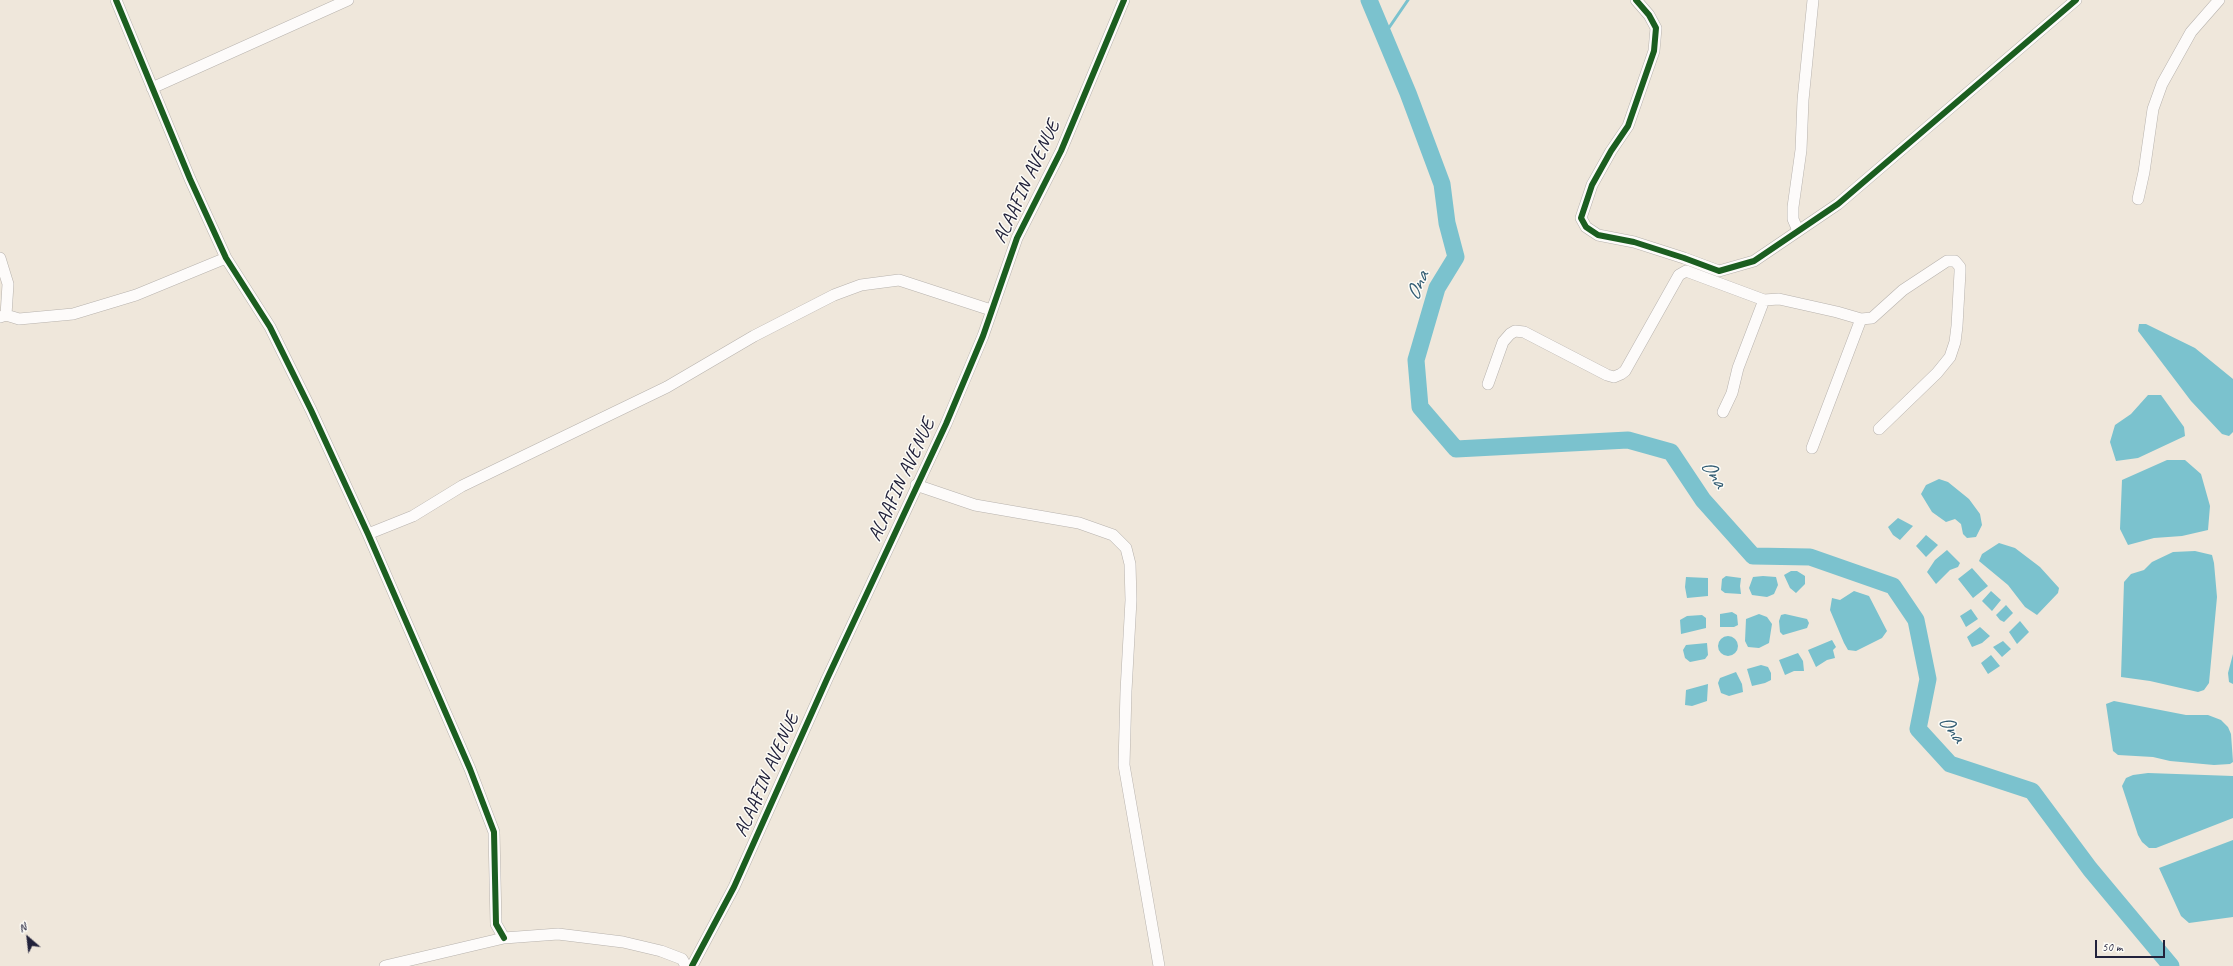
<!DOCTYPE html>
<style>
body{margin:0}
#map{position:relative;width:2233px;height:966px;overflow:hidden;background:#efe7db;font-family:Caveat,sans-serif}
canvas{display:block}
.north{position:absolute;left:8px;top:918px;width:40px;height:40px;-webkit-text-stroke:3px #fdfcf7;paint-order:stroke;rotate:332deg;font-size:11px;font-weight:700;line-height:16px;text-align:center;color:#22223b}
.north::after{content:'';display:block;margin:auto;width:14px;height:18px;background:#22223b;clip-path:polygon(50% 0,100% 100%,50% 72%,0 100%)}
.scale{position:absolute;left:2095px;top:940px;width:70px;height:18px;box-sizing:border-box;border:2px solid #22223b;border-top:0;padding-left:5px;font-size:12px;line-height:14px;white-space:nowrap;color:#22223b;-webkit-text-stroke:3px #fdfcf7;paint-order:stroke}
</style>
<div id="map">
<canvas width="2233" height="966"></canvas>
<div class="north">N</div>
<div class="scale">50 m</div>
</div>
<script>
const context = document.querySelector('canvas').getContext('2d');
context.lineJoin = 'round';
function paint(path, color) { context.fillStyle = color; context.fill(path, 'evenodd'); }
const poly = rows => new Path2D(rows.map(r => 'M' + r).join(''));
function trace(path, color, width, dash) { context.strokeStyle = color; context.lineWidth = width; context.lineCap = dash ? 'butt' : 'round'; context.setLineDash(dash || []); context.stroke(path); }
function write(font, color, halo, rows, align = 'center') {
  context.font = font + ' Caveat,sans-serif'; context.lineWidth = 3; context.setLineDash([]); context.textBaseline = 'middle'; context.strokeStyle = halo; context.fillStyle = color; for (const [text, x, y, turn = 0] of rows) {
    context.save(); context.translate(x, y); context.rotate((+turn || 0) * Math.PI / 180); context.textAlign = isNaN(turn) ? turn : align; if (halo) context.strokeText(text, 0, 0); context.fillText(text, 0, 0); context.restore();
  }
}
paint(poly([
 [2139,324,2146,324,2195,348,2233,379,2233,432,2229,436,2222,434,2191,401,2138,331],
 [2148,395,2161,395,2184,427,2185,436,2138,458,2116,461,2110,442,2115,425,2131,414],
 [2167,460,2185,460,2201,474,2210,506,2208,530,2182,536,2154,538,2128,545,2120,529,2122,480],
 [1939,479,1948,482,1969,499,1980,514,1982,525,1976,537,1967,538,1963,534,1961,524,1955,519,1946,522,1932,512,1921,494,1926,485],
 [1898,518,1913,526,1900,540,1893,535,1888,527],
 [1926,535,1938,545,1926,557,1916,546],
 [1999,543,2015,548,2040,567,2059,588,2058,593,2037,615,2025,607,2008,585,1979,561,1982,554],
 [1947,550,1960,563,1958,567,1950,570,1936,584,1927,572,1935,560],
 [2195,551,2212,555,2214,563,2217,597,2209,683,2204,690,2198,692,2150,681,2121,677,2124,582,2131,574,2144,570,2152,562,2173,552],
 [1972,568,1988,586,1973,598,1958,579],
 [1791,571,1797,571,1805,576,1805,584,1796,593,1790,588,1784,575],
 [1726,576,1741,578,1740,586,1741,594,1725,593,1721,590,1722,579],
 [1763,576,1776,577,1778,585,1774,594,1767,597,1752,595,1749,588,1753,577],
 [1686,577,1708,578,1708,596,1687,598,1685,587],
 [1854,591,1869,596,1887,631,1882,638,1856,651,1848,650,1844,643,1830,610,1832,598,1840,600],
 [1991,591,2001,600,1992,611,1982,601],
 [2006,605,2013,613,2004,622,2000,620,1996,615],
 [1971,609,1978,619,1966,627,1960,616],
 [1732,612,1737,615,1738,625,1734,627,1720,627,1720,614],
 [1759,614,1767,617,1772,624,1769,643,1759,648,1748,647,1745,641,1746,619],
 [1785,614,1807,619,1809,623,1807,628,1783,635,1780,632,1779,621,1781,615],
 [1702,615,1706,618,1706,628,1681,634,1680,620,1687,616],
 [2020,621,2029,632,2017,644,2009,632],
 [1980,627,1990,636,1982,643,1972,647,1967,637],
 '1718 646a10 10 0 1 1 20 0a10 10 0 1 1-20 0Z',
 [1832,640,1836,647,1833,650,1835,658,1827,660,1816,667,1808,650],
 [2003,641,2011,649,2002,657,1993,647],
 [1707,643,1708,655,1705,659,1690,662,1685,658,1683,650,1686,645],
 [1798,653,1803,661,1804,671,1794,671,1785,675,1779,660],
 [2233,654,2233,684,2229,682,2228,673],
 [1991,655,2000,666,1988,674,1981,663],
 [1761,665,1768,667,1771,673,1771,680,1765,683,1752,686,1747,669],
 [1736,672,1742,684,1743,692,1729,696,1721,693,1718,683,1720,678],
 [1708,684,1707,701,1692,706,1685,705,1686,690],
 [2114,701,2186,715,2208,715,2221,720,2228,727,2231,734,2233,762,2230,764,2214,765,2170,761,2153,757,2118,755,2113,751,2106,704],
 [2148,773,2233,776,2233,818,2156,848,2149,848,2142,842,2138,835,2122,786,2126,778,2133,775],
 [2233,840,2233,917,2189,923,2181,916,2159,868]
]), '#7bc2ce');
trace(poly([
 [1384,35,1408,0]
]), '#7bc2ce', 3);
trace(poly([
 [1369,0,1408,93,1442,184,1447,223,1456,257,1437,288,1416,360,1420,407,1456,449,1628,440,1671,452,1703,500,1753,556,1810,557,1893,586,1916,620,1928,679,1918,729,1950,764,2032,791,2090,869,2171,966]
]), '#7bc2ce', 17);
const street = poly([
 [116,0,190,179,226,258,270,327,311,410,368,534,470,769,494,832,496,924,504,938],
 [1636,0,1649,15,1656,28,1654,51,1628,126,1611,151,1592,185,1581,218,1586,227,1598,235,1634,242,1684,258,1719,271,1754,261,1838,204,2076,0],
 [152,88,348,0],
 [2138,199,2144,172,2153,109,2162,84,2191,32,2219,0],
 [1798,231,1793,219,1793,207,1801,150,1803,100,1813,0],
 [0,258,8,284,6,315],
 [0,317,6,315,19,319,73,314,136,295,226,258],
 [1488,384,1503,342,1510,334,1515,331,1524,332,1607,375,1614,377,1621,374,1625,371,1679,275,1686,271,1764,300,1779,299,1837,312,1861,319,1872,318,1903,290,1947,261,1955,261,1960,267,1960,272,1957,326,1955,342,1950,357,1937,373,1879,429],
 [1723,412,1732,393,1738,368,1764,300],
 [1812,448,1861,319],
 [916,485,975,505,1079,523,1113,535,1126,548,1130,564,1131,600,1126,691,1124,765,1159,966],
 [368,534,413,516,462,486,667,387,754,336,834,295,861,285,899,280,991,310],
 [385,966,504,938,558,934,623,942,661,951,682,959,686,966],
 [692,966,734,887,827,679,946,424,983,336,1017,238,1061,151,1124,0]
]);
trace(street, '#b7b2ad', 12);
trace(street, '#fdfbfa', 11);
trace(poly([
 [116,0,190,179,226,258,270,327,311,410,368,534,470,769,494,832,496,924,504,938],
 [1636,0,1649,15,1656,28,1654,51,1628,126,1611,151,1592,185,1581,218,1586,227,1598,235,1634,242,1684,258,1719,271,1754,261,1838,204,2076,0],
 [692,966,734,887,827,679,946,424,983,336,1017,238,1061,151,1124,0]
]), '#1b5e20', 6);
write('20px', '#22223b', '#fdfcf7', [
 ["ALAAFIN AVENUE",1027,182,-65],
 ["ALAAFIN AVENUE",902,480,-65],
 ["ALAAFIN AVENUE",767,775,-66]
]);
write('italic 21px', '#325c73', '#fdfcf7', [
 ["Ona",1418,286,-67],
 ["Ona",1713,474,55],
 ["Ona",1951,729,52]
]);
</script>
